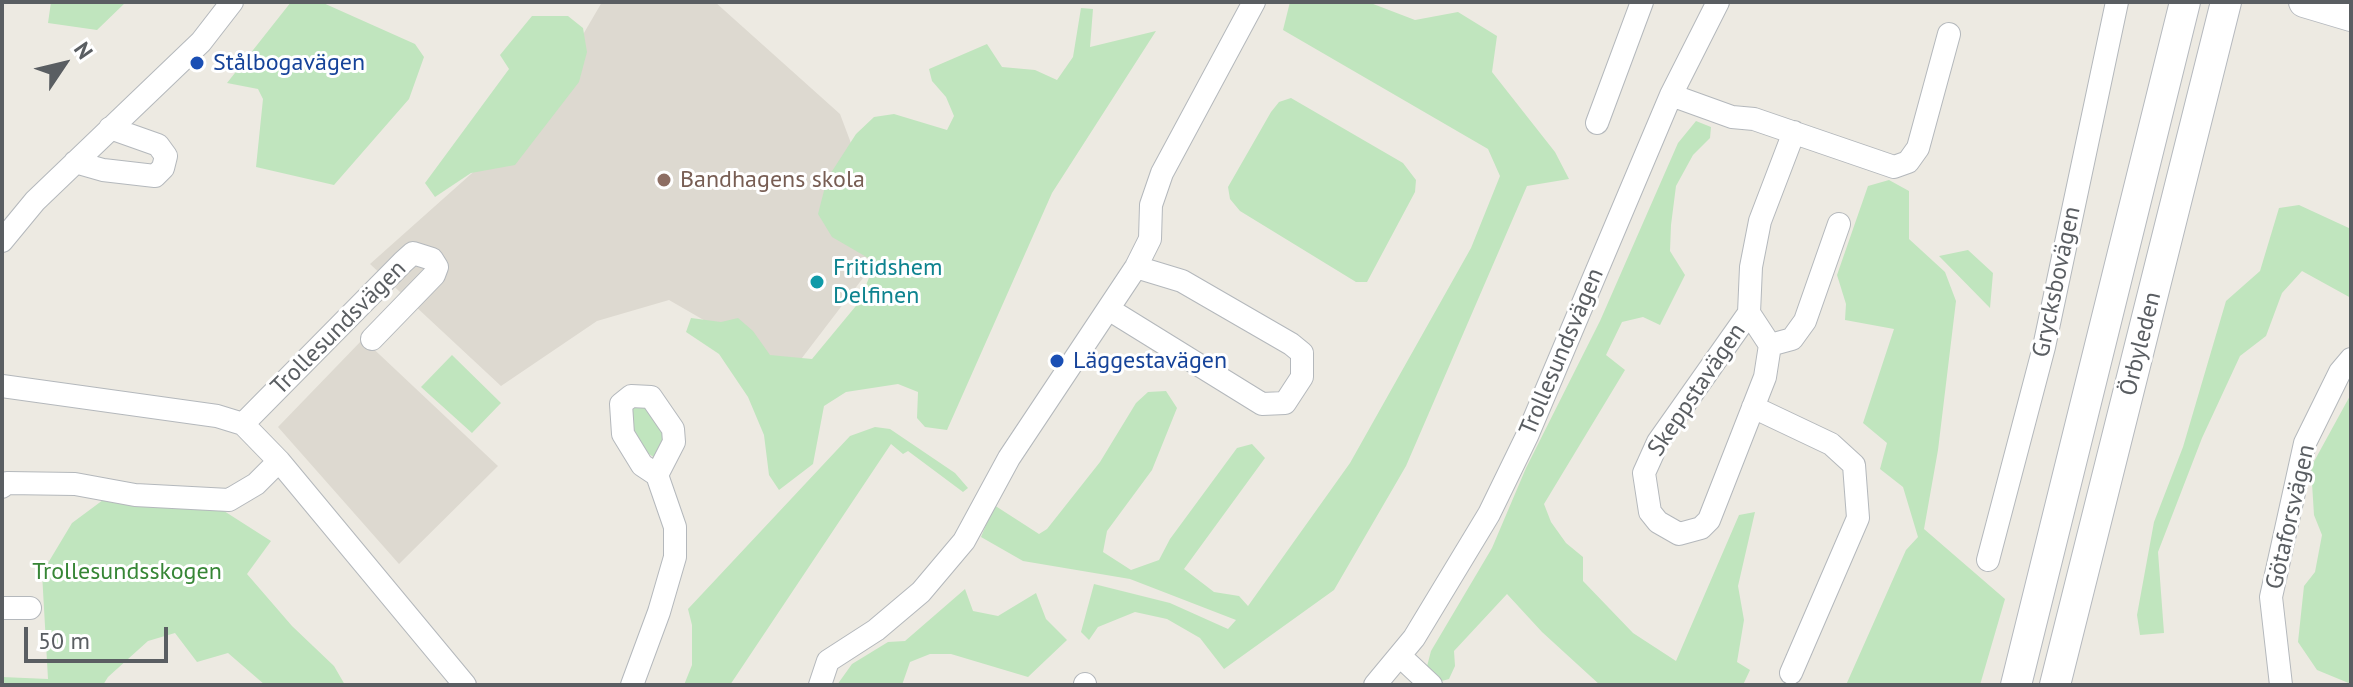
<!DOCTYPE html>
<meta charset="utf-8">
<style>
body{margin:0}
#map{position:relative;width:2353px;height:687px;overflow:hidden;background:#edeae2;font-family:"PT Sans",sans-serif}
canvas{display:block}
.frame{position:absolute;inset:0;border:4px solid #5a5e62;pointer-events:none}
.north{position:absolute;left:24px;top:24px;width:80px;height:80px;-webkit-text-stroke:6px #fff;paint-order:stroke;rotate:55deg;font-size:22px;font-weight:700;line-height:32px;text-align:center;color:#5a5e62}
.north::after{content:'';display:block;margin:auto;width:28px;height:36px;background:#5a5e62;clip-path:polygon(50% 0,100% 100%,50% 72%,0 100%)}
.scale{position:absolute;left:24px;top:627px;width:144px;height:36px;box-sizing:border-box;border:4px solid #5a5e62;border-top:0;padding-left:10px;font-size:24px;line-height:28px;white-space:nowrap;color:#5a5e62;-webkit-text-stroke:6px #fff;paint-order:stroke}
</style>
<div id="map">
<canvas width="2353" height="687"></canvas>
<div class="frame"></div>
<div class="north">N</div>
<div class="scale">50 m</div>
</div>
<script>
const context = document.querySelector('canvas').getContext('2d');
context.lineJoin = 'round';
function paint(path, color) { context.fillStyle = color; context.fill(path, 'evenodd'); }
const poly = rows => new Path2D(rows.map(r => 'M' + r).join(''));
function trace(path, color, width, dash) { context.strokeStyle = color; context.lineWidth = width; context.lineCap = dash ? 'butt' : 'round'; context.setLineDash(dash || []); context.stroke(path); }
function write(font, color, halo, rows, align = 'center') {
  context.font = font + ' "PT Sans",sans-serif'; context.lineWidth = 6; context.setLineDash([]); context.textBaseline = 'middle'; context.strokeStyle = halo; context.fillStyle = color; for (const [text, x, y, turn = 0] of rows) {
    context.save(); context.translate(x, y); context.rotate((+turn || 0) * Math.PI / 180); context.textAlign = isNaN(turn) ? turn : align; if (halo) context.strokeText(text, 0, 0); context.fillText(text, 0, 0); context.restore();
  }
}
paint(poly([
 [602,2,715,2,840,114,889,244,792,371,669,300,597,321,501,386,370,264,535,117],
 [363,339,498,466,399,564,278,427]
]), '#ddd9d0');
paint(poly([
 [51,2,126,2,97,30,48,23],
 [291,2,321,2,415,44,424,57,409,99,334,185,256,167,263,99,258,89,227,83],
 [1290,2,1368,2,1415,20,1458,12,1497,36,1492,72,1555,152,1569,179,1527,186,1406,466,1334,590,1224,669,1200,638,1167,619,1135,612,1098,627,1089,640,1081,632,1094,584,1170,603,1228,629,1236,620,1130,579,1023,561,981,537,994,505,1039,534,1047,529,1100,462,1136,403,1148,392,1166,391,1177,408,1152,470,1107,531,1103,552,1131,570,1159,560,1170,539,1237,448,1252,444,1265,458,1184,569,1214,592,1239,596,1248,606,1350,463,1471,248,1500,176,1488,149,1283,30],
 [1081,8,1093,9,1090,47,1156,31,1052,193,947,430,925,427,917,418,918,392,898,384,846,392,824,406,813,464,779,490,769,475,764,435,748,397,719,354,686,332,691,318,721,322,738,318,753,331,770,355,812,359,860,301,875,262,832,237,818,214,827,179,856,134,874,117,894,114,947,130,954,116,946,97,932,81,929,69,987,44,1002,67,1035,70,1057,80,1073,57],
 [532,16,568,16,583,28,587,52,579,82,515,165,471,173,435,197,425,183,509,69,500,55],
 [1291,98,1403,163,1416,180,1415,192,1367,282,1356,282,1240,211,1230,199,1228,187,1271,112,1279,102],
 [1696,121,1711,127,1710,138,1693,155,1676,186,1671,225,1670,251,1685,275,1660,325,1643,317,1622,322,1606,355,1625,370,1544,504,1551,522,1566,543,1583,557,1583,581,1633,633,1676,661,1739,515,1755,512,1738,586,1744,620,1737,662,1750,670,1743,685,1600,685,1542,632,1507,594,1454,651,1455,666,1449,679,1438,682,1426,670,1431,651,1492,548,1526,468,1600,321,1678,143],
 [1889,180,1909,191,1909,239,1945,272,1956,301,1938,450,1924,529,2005,599,1980,685,1846,685,1906,550,1918,537,1903,487,1880,469,1887,443,1863,423,1894,329,1845,320,1846,304,1837,275,1868,186],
 [2299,205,2351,229,2351,298,2302,271,2282,293,2266,336,2240,356,2202,438,2158,552,2164,633,2140,635,2137,615,2154,522,2183,447,2226,301,2260,271,2279,208],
 [1968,250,1993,273,1990,308,1939,256],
 [452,355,501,403,472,433,421,387],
 [2351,394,2351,684,2317,670,2298,642,2304,586,2315,572,2322,535,2314,515,2311,467],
 [638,400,667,432,655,458,634,444,632,407],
 [875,427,890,429,955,473,968,488,963,492,908,451,903,454,891,444,730,685,684,685,692,665,692,625,688,609,850,436],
 [175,499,224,511,271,541,247,574,292,626,334,666,345,685,265,685,228,653,197,662,175,633,148,641,108,677,103,685,2,685,2,677,48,679,42,573,72,523,103,500],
 [965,589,973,611,998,616,1036,593,1046,619,1067,640,1028,677,951,654,930,654,910,662,902,685,837,685,852,664,888,642,905,641]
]), '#c0e5be');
const street = poly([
 [1671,95,1732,117,1754,119,1894,167,1908,162,1918,148,1949,34],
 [1597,123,1642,2],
 [75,162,103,170,155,176,163,168,166,156,158,145,110,128],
 [2,241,35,201,201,42,232,2],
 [1110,310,1262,404,1285,403,1302,377,1302,353,1291,344,1182,281,1136,267],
 [1749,313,1770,345,1765,377,1709,520,1701,528,1679,534,1658,522,1650,512,1644,473,1658,442,1749,313,1751,267,1760,221,1794,132],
 [1770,345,1792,339,1805,321,1839,224],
 [2,386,217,416,243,424,279,461,465,685],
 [1753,407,1831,444,1854,465,1858,518,1791,673],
 [243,424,403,262,413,253,432,259,437,267,434,275,372,339],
 [2,487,7,483,75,484,135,495,229,500,256,484,279,461],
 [1988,560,2044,347,2117,2],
 [2,608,30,608],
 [1400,656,1431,685],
 [632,685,659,612,675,557,675,527,657,475,642,465,623,434,621,404,631,396,651,397,673,429,674,442,657,475],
 [820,685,828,661,876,630,921,592,964,541,1009,458,1136,267,1150,239,1151,205,1162,173,1254,2],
 [1085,685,1085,684],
 [1375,685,1414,638,1489,514,1527,436,1671,95,1718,2],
 [2281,685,2271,597,2305,443,2340,372,2351,359]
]);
const secondary = poly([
 [2304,2,2351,16],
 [2016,685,2185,2],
 [2055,685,2226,2]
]);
trace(street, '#b4b8bc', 24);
trace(secondary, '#b5b9be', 32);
trace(street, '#fff', 22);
trace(secondary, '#fff', 30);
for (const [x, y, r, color] of [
 [197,63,8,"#1a4fb4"],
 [664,180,8,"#8d6e63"],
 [817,282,8,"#0f9aa8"],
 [1057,361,8,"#1a4fb4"]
]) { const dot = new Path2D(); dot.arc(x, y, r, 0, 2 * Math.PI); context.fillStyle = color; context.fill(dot); trace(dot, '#fff', 3); }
write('24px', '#164399', '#fff', [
 ["Stålbogavägen",213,63],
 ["Läggestavägen",1073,361]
], 'left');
write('24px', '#785e54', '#fff', [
 ["Bandhagens skola",680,180]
], 'left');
write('24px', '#0d838f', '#fff', [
 ["Fritidshem",833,268],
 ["Delfinen",833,296]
], 'left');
write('24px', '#5a5e62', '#fff', [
 ["Grycksbovägen",2057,282,-78],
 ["Trollesundsvägen",339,328,-45],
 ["Örbyleden",2141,344,-76],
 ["Trollesundsvägen",1562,352,-67],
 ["Skeppstavägen",1697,390,-56],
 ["Götaforsvägen",2291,517,-77]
]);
write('24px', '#378636', '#fff', [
 ["Trollesundsskogen",127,572]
]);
</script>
